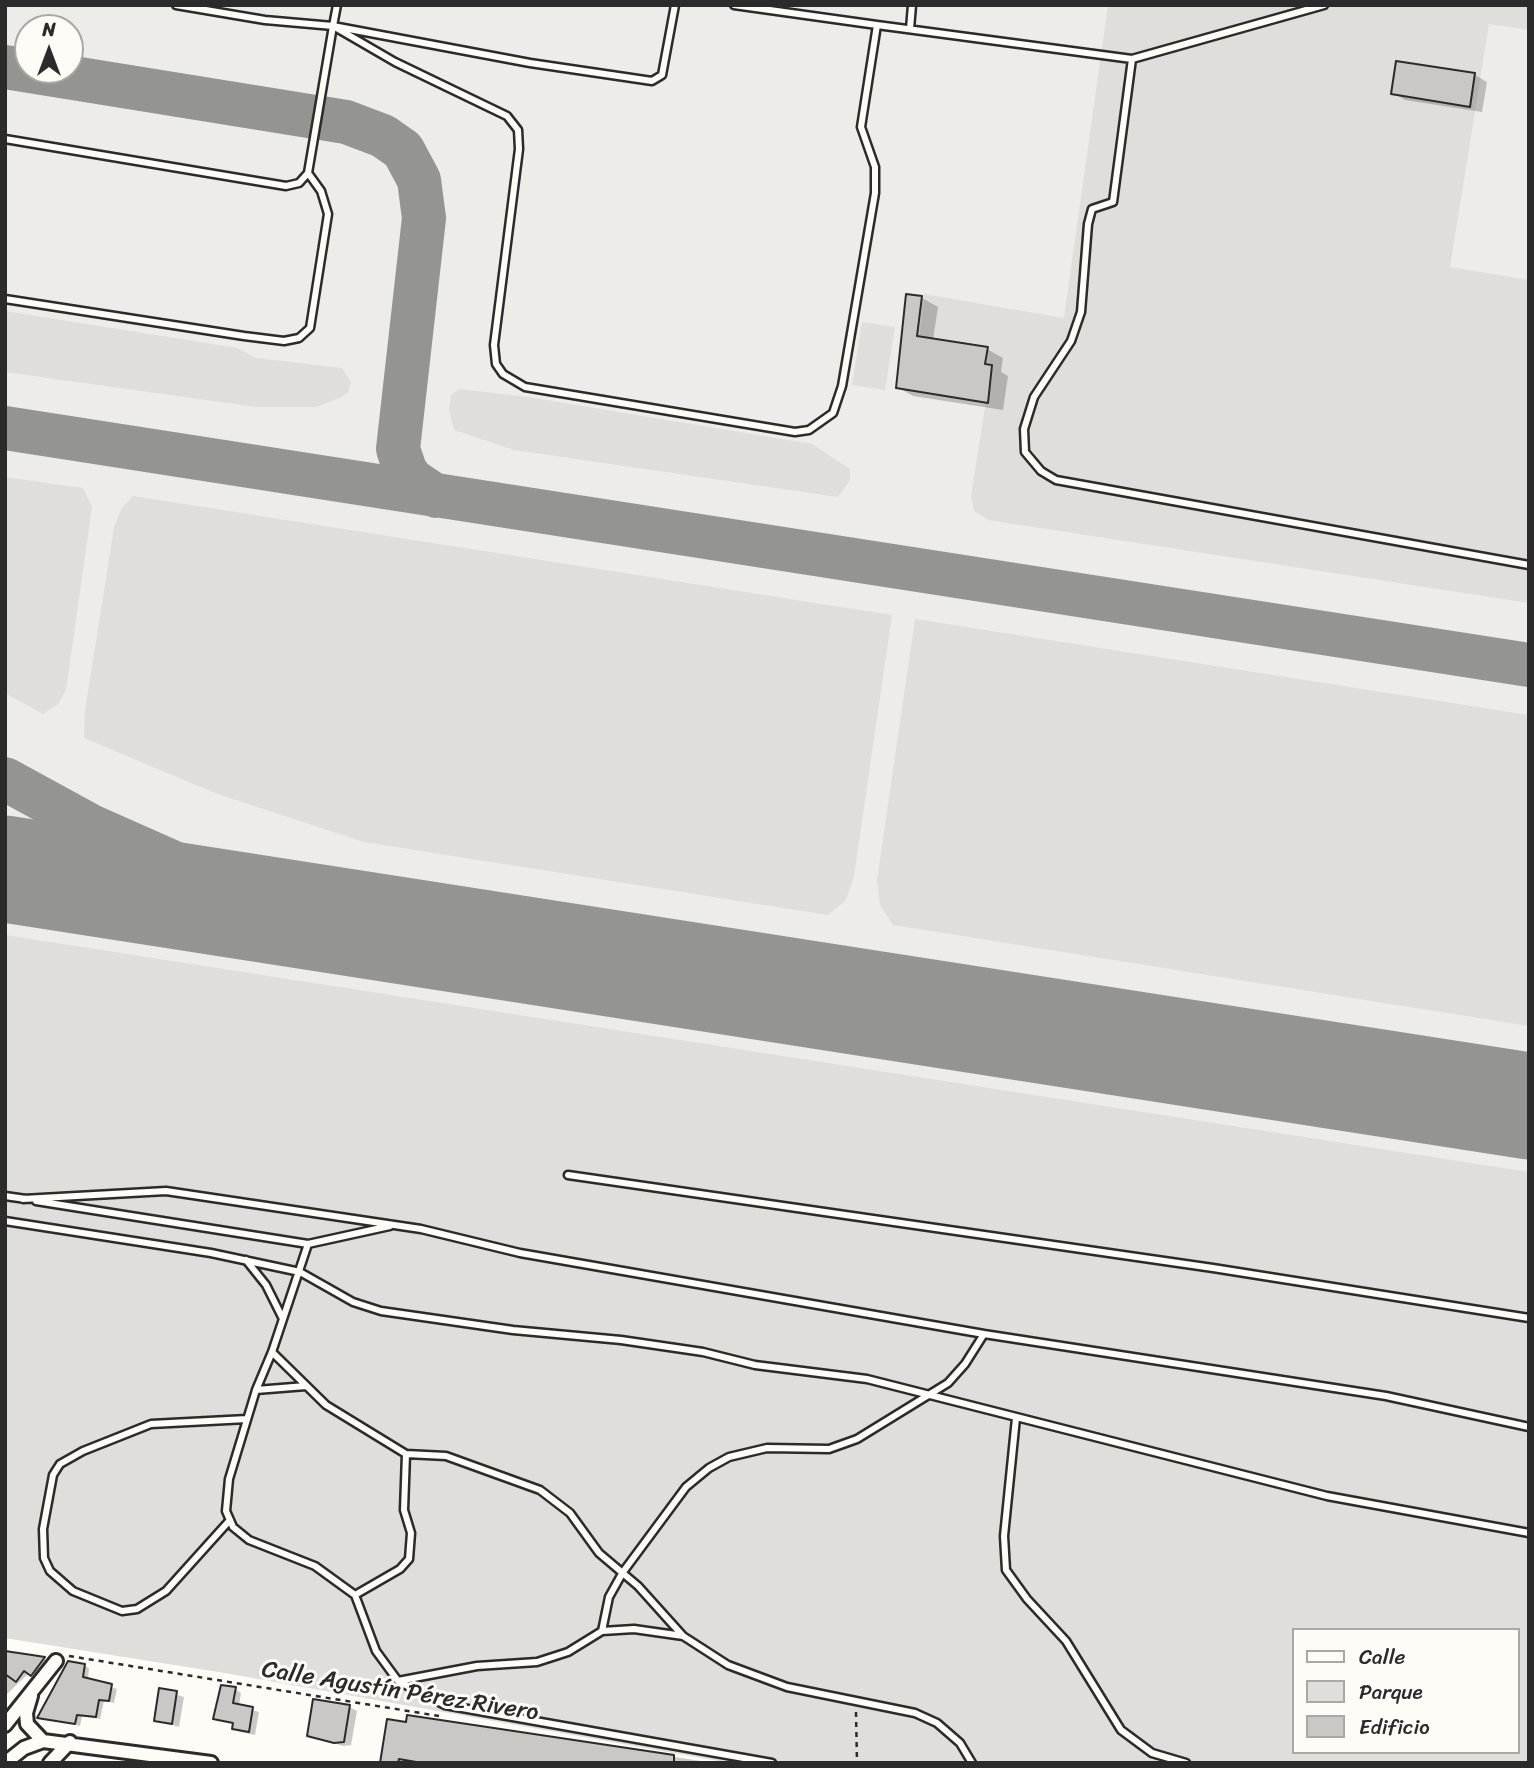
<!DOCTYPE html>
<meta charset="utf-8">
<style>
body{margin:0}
#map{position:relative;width:1534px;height:1768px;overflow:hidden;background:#fdfcf7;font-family:Sriracha,sans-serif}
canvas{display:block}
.frame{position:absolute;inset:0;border:7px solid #2b2b2b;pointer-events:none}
.legend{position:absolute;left:1292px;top:1628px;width:228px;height:126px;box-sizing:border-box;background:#fdfcf7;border:2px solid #a9a8a5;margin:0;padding:9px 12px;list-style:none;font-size:21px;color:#2b2b2b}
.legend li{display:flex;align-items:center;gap:14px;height:35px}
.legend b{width:35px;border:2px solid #a9a8a5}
.north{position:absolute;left:14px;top:14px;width:70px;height:70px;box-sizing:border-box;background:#fdfcf7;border:2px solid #a9a8a5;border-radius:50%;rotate:0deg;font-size:19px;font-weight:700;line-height:28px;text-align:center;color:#2b2b2b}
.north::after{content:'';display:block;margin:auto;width:24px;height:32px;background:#2b2b2b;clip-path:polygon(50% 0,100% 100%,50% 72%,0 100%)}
</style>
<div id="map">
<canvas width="1534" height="1768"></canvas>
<div class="frame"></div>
<ul class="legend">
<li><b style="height:9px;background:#fdfcf7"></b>Calle</li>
<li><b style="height:19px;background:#dfdeda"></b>Parque</li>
<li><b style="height:19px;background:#c9c8c4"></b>Edificio</li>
</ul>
<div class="north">N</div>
</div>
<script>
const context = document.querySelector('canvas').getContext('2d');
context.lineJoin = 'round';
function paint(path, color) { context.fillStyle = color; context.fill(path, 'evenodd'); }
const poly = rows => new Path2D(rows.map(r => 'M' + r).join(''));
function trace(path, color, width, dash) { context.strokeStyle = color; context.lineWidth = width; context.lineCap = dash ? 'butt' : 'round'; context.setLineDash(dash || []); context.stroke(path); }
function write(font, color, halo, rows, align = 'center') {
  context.font = font + ' Sriracha,sans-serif'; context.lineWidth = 6; context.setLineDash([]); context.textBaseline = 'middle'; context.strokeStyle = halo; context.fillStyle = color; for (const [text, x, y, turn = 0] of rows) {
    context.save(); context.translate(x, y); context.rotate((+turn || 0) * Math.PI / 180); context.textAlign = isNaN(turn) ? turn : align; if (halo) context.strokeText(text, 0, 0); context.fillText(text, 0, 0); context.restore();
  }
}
paint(poly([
 [5,5,1529,5,1529,1763,730,1763,225,1673,5,1638],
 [28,28,70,28,70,70,28,70],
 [1294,1630,1518,1630,1518,1752,1294,1752]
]), '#edece8');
paint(poly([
 [1108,5,1529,5,1529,30,1489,24,1450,267,1529,280,1529,603,988,520,974,511,971,496,992,363,988,362,990,346,920,335,924,294,1064,318],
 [5,311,237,348,256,358,342,368,351,382,348,392,342,397,316,407,256,407,5,372],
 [862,322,895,327,885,390,852,385],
 [460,389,528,397,812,444,850,469,850,480,838,497,514,450,454,430,449,410,451,395],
 [5,477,83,488,92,507,66,690,58,704,43,714,5,693],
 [133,496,892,615,854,876,846,900,828,915,364,842,215,793,84,738,85,710,114,528,121,509],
 [915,619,1529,715,1529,1026,893,925,880,905,877,880],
 [5,935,1529,1172,1529,1763,730,1763,225,1673,5,1638],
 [1294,1630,1518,1630,1518,1752,1294,1752]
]), '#dfdeda');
paint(poly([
 [1398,63,1475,75,1487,82,1482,112,1405,100,1393,93],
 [907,296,922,298,938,307,933,340,987,349,1003,358,1001,372,1008,376,1003,410,913,396,897,387],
 [5,1653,44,1659,48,1661,37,1677,30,1672,6,1695],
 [84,1666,89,1668,88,1680,117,1689,114,1703,104,1701,100,1719,82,1716,80,1726,39,1717],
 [235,1689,241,1693,239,1706,259,1712,255,1735,240,1732,234,1728,234,1724,215,1718],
 [160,1690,184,1697,179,1727,156,1720],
 [349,1707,357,1711,351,1745,343,1746,309,1735],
 [444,1722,714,1763,382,1763,407,1724]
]), '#0003');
trace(poly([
 [5,67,346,122,383,136,403,150,419,180,424,218,398,449,405,470,412,480,436,496],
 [5,428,1529,665],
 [5,779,91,826,188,869,263,896,434,935]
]), '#949491', 44);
trace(poly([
 [5,869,1529,1106]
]), '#949491', 107);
const building = poly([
 [1396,61,1475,73,1470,107,1391,94,1396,61],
 [906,294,922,296,917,336,988,347,985,364,992,365,988,403,896,388,906,294],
 [5,1651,32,1655,45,1657,31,1676,24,1671,16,1682,5,1674,5,1651],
 [68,1661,85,1664,83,1677,112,1684,109,1701,99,1700,96,1717,77,1715,75,1724,37,1718,68,1661],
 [221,1685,236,1687,233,1703,253,1707,249,1732,232,1729,233,1723,213,1719,221,1685],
 [159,1688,177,1691,172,1724,154,1721,159,1688],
 [313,1699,350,1705,344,1742,334,1743,307,1736,313,1699],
 [407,1715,674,1755,674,1763,422,1763,399,1759,398,1763,380,1763,387,1719,406,1722,407,1715]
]);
paint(building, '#c9c8c4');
trace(building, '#2b2b2b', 2);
const lane = poly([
 [176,5,265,20,333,26,530,63,652,81,662,75,675,5],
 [337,5,333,26,395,62,507,116,518,130,519,149,494,345,496,364,503,374,525,387,795,432,809,430,833,413,842,386,875,193,875,167,861,127,877,25,734,5],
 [877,25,1132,59,1324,5],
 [910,29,912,5],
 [1132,59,1113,202,1092,209,1088,224,1081,312,1071,341,1034,397,1024,429,1025,452,1041,471,1056,480,1529,565],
 [5,139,286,186,299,183,308,173],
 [5,299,244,336,284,341,299,338,310,328,328,214,321,191,308,173,333,26],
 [568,1175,1213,1268,1529,1318],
 [5,1196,26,1199],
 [23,1199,166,1191,421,1229,520,1253,984,1334],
 [36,1201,308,1244],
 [5,1221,211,1253,300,1272,353,1302,381,1311,513,1330,621,1340,703,1352,755,1365,867,1379,1327,1496,1529,1533],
 [390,1226,308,1244,272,1352,256,1390,229,1479,226,1511,233,1527,249,1540,315,1566,355,1595,376,1651,398,1681,477,1666,537,1662,568,1652,602,1631,634,1629,683,1636],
 [246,1260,266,1285,283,1319],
 [272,1352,326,1405,406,1454,446,1456,540,1490,570,1513,599,1553,638,1586,683,1636,728,1665,787,1687,915,1713,937,1723,960,1743,972,1763],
 [256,1390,306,1386],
 [1016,1418,1004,1536,1006,1570,1027,1599,1066,1641,1121,1730,1152,1753,1186,1763],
 [230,1520,166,1591,137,1609,122,1611,73,1591,50,1571,44,1558,43,1529,53,1475,60,1464,83,1451,151,1424,247,1419],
 [355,1595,400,1569,409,1559,411,1533,404,1510,406,1454],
 [602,1631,609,1597,623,1572,686,1487,709,1468,729,1457,767,1448,829,1449,857,1439,948,1383,965,1364,984,1334,1386,1396,1529,1427],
 [398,1681,445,1705,772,1763]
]);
const street = poly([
 [31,1696,26,1713,27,1724,43,1741],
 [5,1725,56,1661],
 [5,1763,24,1748,43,1741,211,1763],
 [50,1763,70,1742]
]);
trace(lane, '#2b2b2b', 11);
trace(street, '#2b2b2b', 18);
trace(poly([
 [69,1656,439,1716],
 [856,1712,857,1763]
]), '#2b2b2b', 2.5, [5, 5]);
trace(lane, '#fdfcf7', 6);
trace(street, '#fdfcf7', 12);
write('24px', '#2b2b2b', '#fdfcf7', [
 ["Calle Agustín Pérez Rivero",400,1692,9]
]);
</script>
